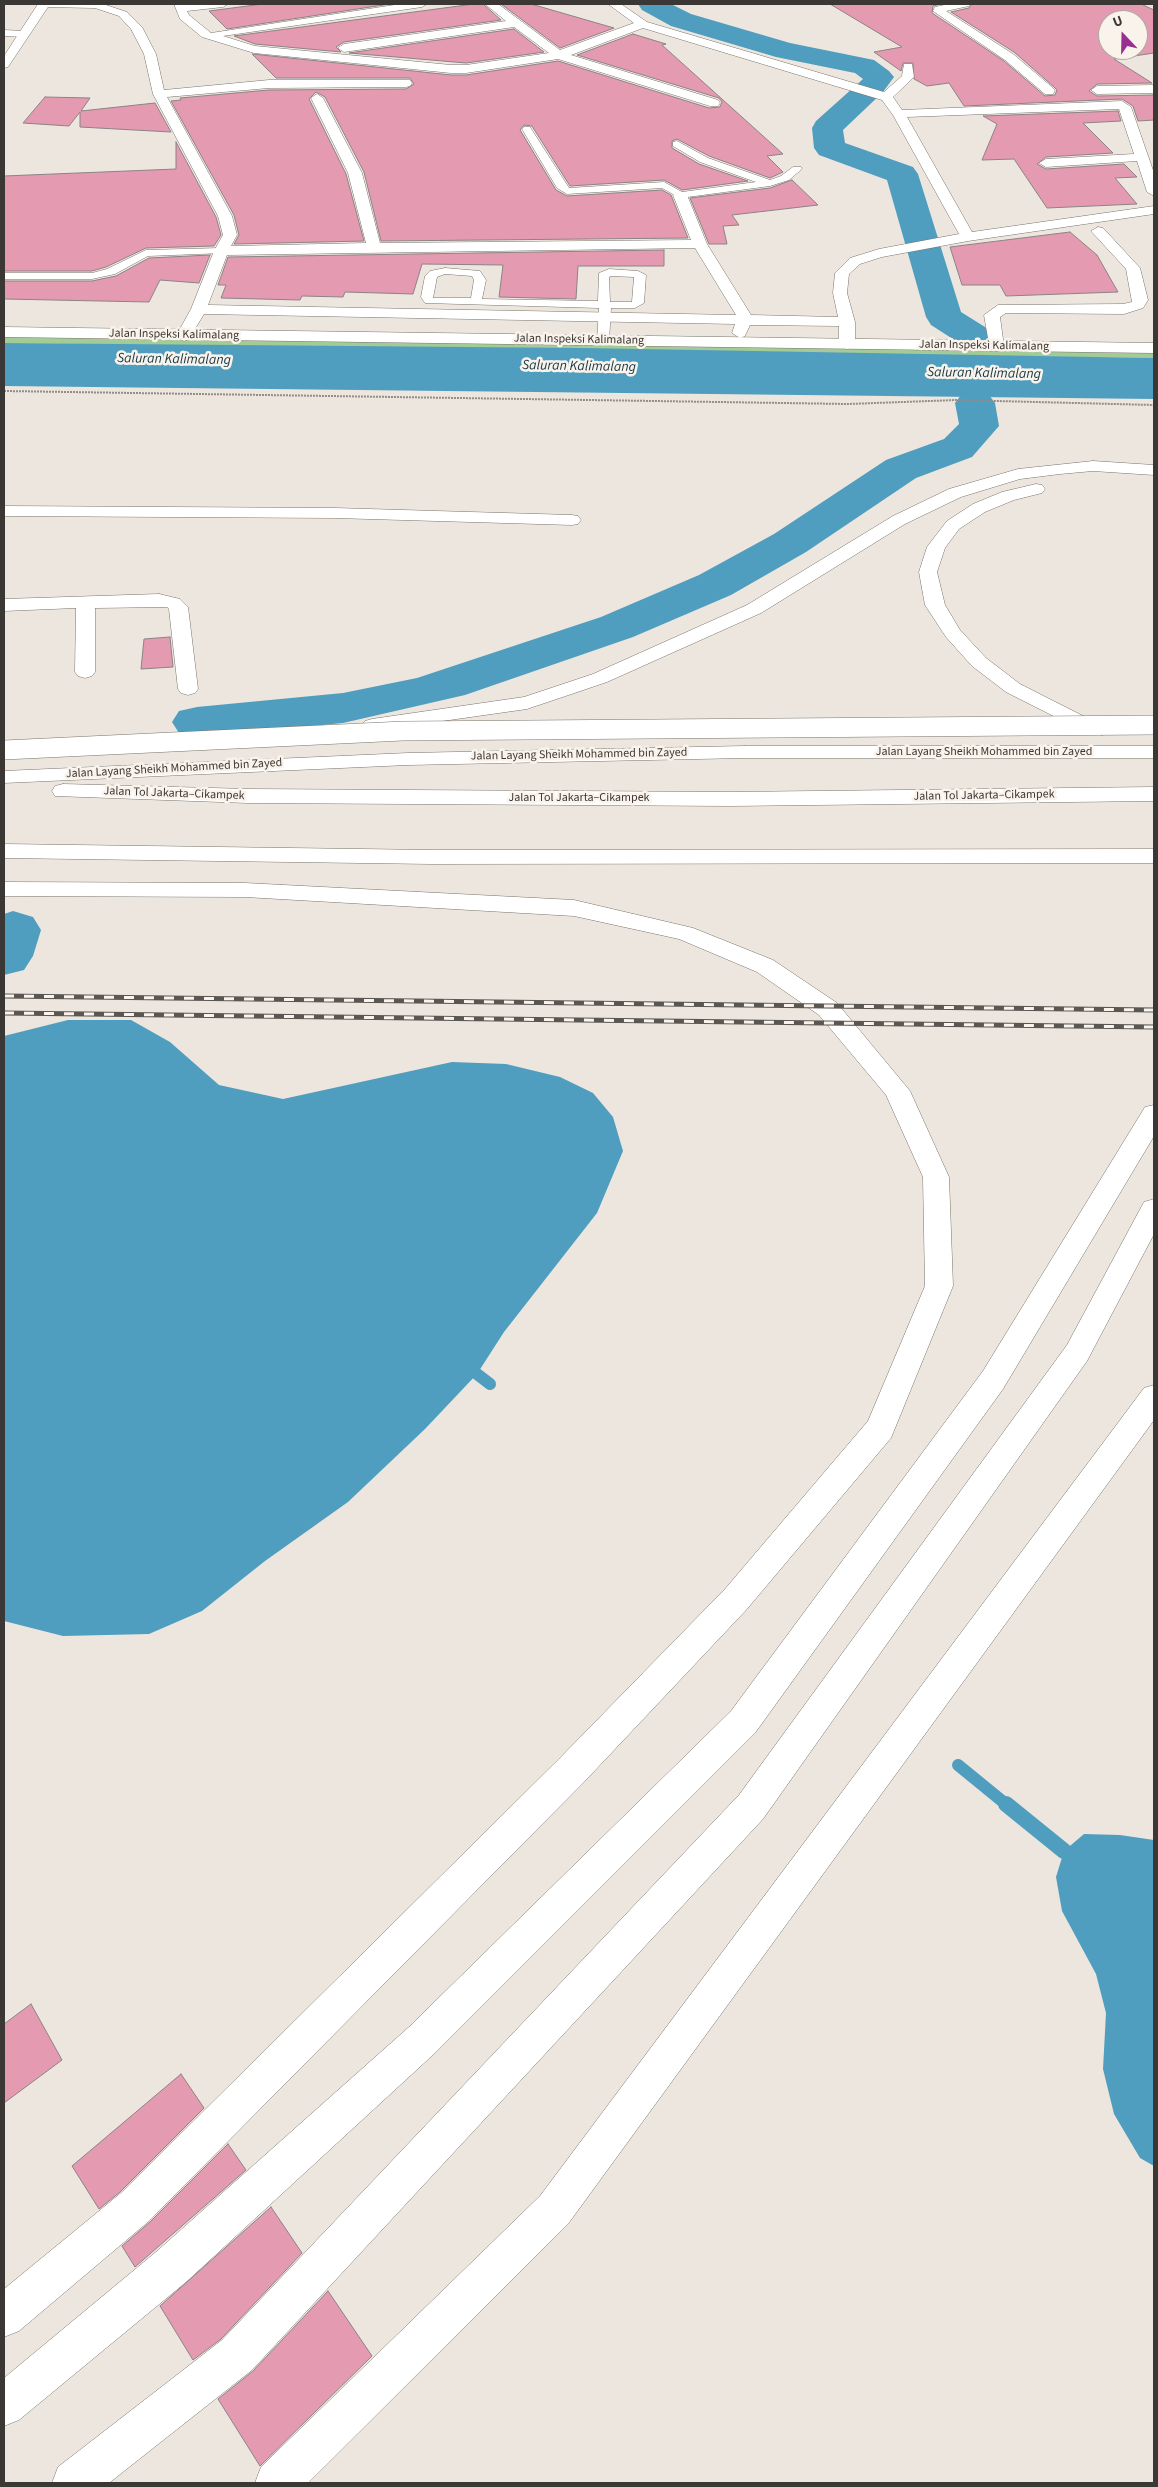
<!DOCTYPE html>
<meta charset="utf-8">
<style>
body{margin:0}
#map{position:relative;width:1158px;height:2487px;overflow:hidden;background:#ede6de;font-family:"Source Sans 3",sans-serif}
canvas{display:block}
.frame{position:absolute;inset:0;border:5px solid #3a3734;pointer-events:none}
.north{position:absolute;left:1098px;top:10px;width:50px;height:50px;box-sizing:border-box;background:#faf3eb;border:1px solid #ada8a2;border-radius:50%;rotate:339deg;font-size:14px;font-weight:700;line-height:20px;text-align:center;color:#3a3734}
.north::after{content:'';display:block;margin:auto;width:18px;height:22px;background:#992f91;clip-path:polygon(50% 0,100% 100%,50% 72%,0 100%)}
</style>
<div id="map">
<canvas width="1158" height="2487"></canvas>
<div class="frame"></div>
<div class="north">U</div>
</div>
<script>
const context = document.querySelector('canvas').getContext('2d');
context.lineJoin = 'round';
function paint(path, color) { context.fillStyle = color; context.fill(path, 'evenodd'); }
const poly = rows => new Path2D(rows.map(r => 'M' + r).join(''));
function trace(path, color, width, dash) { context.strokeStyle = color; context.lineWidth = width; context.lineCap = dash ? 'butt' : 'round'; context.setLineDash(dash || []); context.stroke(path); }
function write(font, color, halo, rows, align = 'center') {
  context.font = font + ' "Source Sans 3",sans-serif'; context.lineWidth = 5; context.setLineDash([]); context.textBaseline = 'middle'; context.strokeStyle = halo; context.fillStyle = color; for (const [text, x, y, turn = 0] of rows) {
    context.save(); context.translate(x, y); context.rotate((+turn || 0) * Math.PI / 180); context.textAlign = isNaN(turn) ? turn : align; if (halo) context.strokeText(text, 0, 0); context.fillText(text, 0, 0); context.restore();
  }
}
paint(poly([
 [4,332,1154,348,1154,358,4,343]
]), '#a2cb96');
paint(poly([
 [4,343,582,348,1154,358,1154,399,4,386],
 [68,1020,131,1020,170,1042,219,1085,283,1099,452,1062,506,1064,560,1077,593,1093,613,1117,623,1151,597,1213,504,1332,477,1374,425,1429,348,1502,265,1561,202,1611,149,1634,63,1636,4,1621,4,1036],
 [1084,1834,1120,1835,1154,1840,1154,2166,1140,2158,1114,2114,1103,2069,1106,2013,1096,1974,1062,1911,1056,1877,1064,1851]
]), '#4f9ebf');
trace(poly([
 [477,1374,490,1384],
 [958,1765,1007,1805]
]), '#4f9ebf', 12);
trace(poly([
 [1006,1804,1064,1851]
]), '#4f9ebf', 16);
paint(poly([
 [638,4,671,4,691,14,790,43,874,60,889,71,894,77,883,92,843,130,845,143,913,167,918,174,961,312,985,327,991,335,985,343,972,346,959,343,931,325,926,317,887,180,819,155,814,148,812,128,816,121,863,79,855,73,776,57,671,26,642,10,638,4],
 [975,391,989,395,995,403,999,426,972,457,916,478,806,552,731,595,633,637,465,695,343,723,197,737,179,733,172,722,179,711,197,707,343,693,417,678,601,617,699,575,774,534,886,460,944,439,959,424,955,403,961,395,975,391],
 [13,911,33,917,41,930,33,956,24,970,4,975,4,914,13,911]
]), '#4f9ebf');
const building = poly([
 [263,4,390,4,227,29,209,11,263,4],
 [474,4,483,4,501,20,344,42,336,47,341,52,255,44,234,36,474,4],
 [501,4,531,4,614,28,560,48,501,4],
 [830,4,941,4,933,6,932,13,1004,61,1045,96,1055,95,1057,90,1054,87,1014,52,951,12,969,8,972,4,1141,4,1154,10,1154,53,1114,59,1152,83,1097,84,1089,91,1097,96,1154,95,1154,120,1138,121,1133,106,1122,99,964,106,949,83,927,86,914,79,913,63,903,63,901,71,874,52,902,47,830,4],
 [1108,20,1138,20,1138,50,1108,50,1108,20],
 [514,29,544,52,466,63,349,53,514,29],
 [633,34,666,44,662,45,783,154,767,156,783,172,770,178,709,156,677,139,672,141,672,148,699,164,748,181,682,190,664,180,570,186,532,126,524,125,520,130,556,190,567,196,662,190,671,195,688,238,381,241,364,172,325,97,316,92,309,99,346,174,364,241,234,244,239,235,234,215,171,101,181,100,180,98,269,90,406,89,414,84,410,78,276,78,252,54,451,75,466,75,558,61,709,108,720,107,722,102,719,98,577,55,633,34],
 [45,97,90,98,81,111,155,103,171,132,80,127,80,112,69,126,23,123,45,97],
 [1118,111,1121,121,1083,123,1113,153,1046,157,1037,164,1046,169,1124,164,1137,177,1115,178,1137,204,1047,208,1014,159,982,160,997,124,983,116,1118,111],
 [176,142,216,217,221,235,214,246,146,248,106,267,92,271,4,271,4,176,176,169,176,142],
 [792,180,818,205,732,215,739,225,723,226,727,244,709,244,690,198,770,188,792,180],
 [1070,232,1097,255,1118,292,1006,296,1000,285,962,285,950,247,1070,232],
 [664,250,664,266,578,266,576,299,499,297,503,265,422,264,413,294,345,292,343,297,302,296,300,300,221,298,226,285,218,285,228,257,664,250],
 [210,255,199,283,160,280,149,302,4,299,4,281,92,281,116,276,149,258,210,255],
 [170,637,173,667,141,669,144,639,170,637],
 [31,2004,62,2060,4,2103,4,2024,31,2004],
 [181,2074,204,2108,120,2192,99,2209,72,2166,181,2074],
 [228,2144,246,2170,135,2267,122,2246,150,2222,228,2144],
 [271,2207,302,2253,221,2339,193,2360,160,2306,271,2207],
 [328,2291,372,2356,260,2466,218,2399,253,2371,328,2291]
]);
paint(building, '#e49bb2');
trace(building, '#8c8285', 1);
const service = poly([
 [524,127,530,127,569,188,664,182,682,192,756,182,700,162,673,146,673,142,677,141,708,158,770,180,781,176,793,167,801,167,802,169,789,180,770,186,680,198,662,188,567,194,557,188,522,129,524,127],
 [221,248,227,251,225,253,148,256,115,274,92,279,4,279,4,273,92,273,107,269,146,250,221,248],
 [445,268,480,271,486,280,482,299,598,301,599,273,609,269,638,271,646,275,644,303,635,308,611,308,609,341,603,345,597,341,599,308,425,303,421,297,425,276,430,271,445,268],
 [445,274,472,276,474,280,471,298,433,298,437,277,445,274],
 [611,276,634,277,632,302,610,302,609,277,611,276]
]);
const minor = poly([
 [39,4,103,4,127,12,142,27,156,54,164,90,269,80,410,80,412,83,410,86,406,87,269,88,167,97,232,216,237,235,231,246,366,243,348,173,311,98,317,94,323,98,362,173,380,243,691,240,673,195,680,191,687,195,707,244,751,315,838,317,833,293,835,273,850,258,879,249,959,234,893,115,882,100,643,28,571,55,718,100,720,103,718,106,710,106,558,59,466,73,451,73,254,53,202,37,180,19,174,4,228,4,223,7,187,11,189,15,211,33,401,4,427,4,422,7,223,36,255,46,451,65,466,65,549,53,514,27,344,52,338,48,344,44,506,21,485,4,498,4,560,50,634,23,608,4,621,4,647,22,884,92,902,76,904,64,912,64,914,77,893,97,902,110,1122,101,1131,107,1154,173,1154,196,1147,192,1137,161,1046,167,1039,163,1046,159,1134,154,1119,109,907,117,972,232,1154,206,1154,214,968,241,882,257,860,264,849,274,847,293,855,322,855,344,847,349,839,344,839,326,750,325,745,336,740,338,732,333,735,324,204,314,189,339,184,341,176,336,191,309,214,251,223,235,218,216,153,94,144,54,131,29,119,16,95,8,44,7,39,4],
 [695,248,736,315,208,305,227,255,695,248],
 [949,4,970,4,969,6,946,11,1013,54,1053,88,1055,91,1053,94,1045,94,1005,60,933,11,935,7,949,4],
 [4,30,24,31,30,34,24,37,4,36,4,30],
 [1154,85,1154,93,1097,94,1091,90,1097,86,1154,85],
 [1098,227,1103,228,1140,268,1148,300,1143,308,1124,314,1006,313,1000,317,1004,347,1002,350,990,350,984,315,998,305,1123,304,1132,302,1126,269,1091,231,1098,227],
 [4,506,335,508,572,515,578,516,581,520,578,524,572,525,335,518,4,516,4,506],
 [159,594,180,599,188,607,198,689,195,693,188,695,181,693,178,689,169,609,167,607,95,608,95,672,92,676,85,678,78,676,75,672,76,608,4,611,4,599,159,594]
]);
const tertiary = poly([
 [38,4,50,4,8,67,4,68,4,56,38,4]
]);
const primary = poly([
 [4,327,1154,343,1154,353,4,337,4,327]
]);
const motorway = poly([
 [1093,461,1154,465,1154,475,1093,471,1060,474,1020,479,961,497,905,524,761,613,607,682,527,709,372,731,365,729,362,725,365,721,372,719,524,697,593,674,747,605,893,516,949,489,1018,469,1093,461],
 [1036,484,1042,485,1045,489,1042,493,1014,500,985,512,959,529,945,548,937,572,945,605,960,630,986,658,1020,684,1089,719,1109,725,1112,729,1109,733,1102,735,1075,727,1006,692,972,666,946,637,925,605,919,572,927,547,947,521,973,504,1002,492,1036,484],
 [745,746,1154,746,1154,758,745,758,408,765,4,783,4,771,408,753,745,746],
 [63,784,248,789,731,792,1154,787,1154,801,731,806,248,803,55,796,52,791,55,786,63,784],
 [4,844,432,850,1154,849,1154,863,432,864,4,858,4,844],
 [4,882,245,883,574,900,693,928,773,960,837,1003,910,1091,949,1177,953,1286,891,1438,747,1609,584,1782,149,2221,19,2331,4,2337,4,2289,121,2193,560,1758,725,1589,868,1421,925,1286,923,1177,886,1095,819,1015,757,972,679,939,574,916,245,897,4,896,4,882],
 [1154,1105,1154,1136,1003,1389,755,1733,435,2053,186,2282,19,2420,4,2426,4,2378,156,2252,409,2027,731,1711,983,1371,1145,1107,1154,1105],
 [1154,1199,1154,1234,1087,1361,763,1819,252,2370,109,2483,52,2483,58,2467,222,2340,739,1795,1067,1345,1144,1202,1154,1199],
 [1154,1385,1154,1420,568,2224,308,2483,255,2483,261,2467,540,2196,1144,1388,1154,1385]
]);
trace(service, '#79746c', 1);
trace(minor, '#79746c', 1);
trace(tertiary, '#79746c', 1);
trace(primary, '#79746c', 1);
trace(motorway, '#79746c', 1);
trace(poly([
 [4,391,848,404,957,400,1154,405]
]), '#918c86', 2, [2, 1]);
paint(service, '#fff');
paint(minor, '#fff');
paint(tertiary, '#fff');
paint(primary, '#fff');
paint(motorway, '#fff');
const rail = poly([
 [4,996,1154,1010],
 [4,1013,1154,1027]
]);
trace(rail, '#5a5652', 5);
trace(rail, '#faf3eb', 3, [10]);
const motorwayBridge = poly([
 [4,750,403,731,1154,725]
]);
trace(motorwayBridge, '#79746c', 20, []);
trace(motorwayBridge, '#fff', 19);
write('12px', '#3a3734', '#faf3eb', [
 ["Jalan Inspeksi Kalimalang",174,335,1],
 ["Jalan Inspeksi Kalimalang",579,340,1],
 ["Jalan Inspeksi Kalimalang",984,346,1],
 ["Jalan Layang Sheikh Mohammed bin Zayed",984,752],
 ["Jalan Layang Sheikh Mohammed bin Zayed",579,755,-1],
 ["Jalan Layang Sheikh Mohammed bin Zayed",174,769,-3],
 ["Jalan Tol Jakarta–Cikampek",174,794,2],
 ["Jalan Tol Jakarta–Cikampek",984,796,-1],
 ["Jalan Tol Jakarta–Cikampek",579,798]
]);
write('italic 14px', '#143847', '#faf3eb', [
 ["Saluran Kalimalang",174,360,1],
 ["Saluran Kalimalang",579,367,1],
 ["Saluran Kalimalang",984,374,1]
]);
</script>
